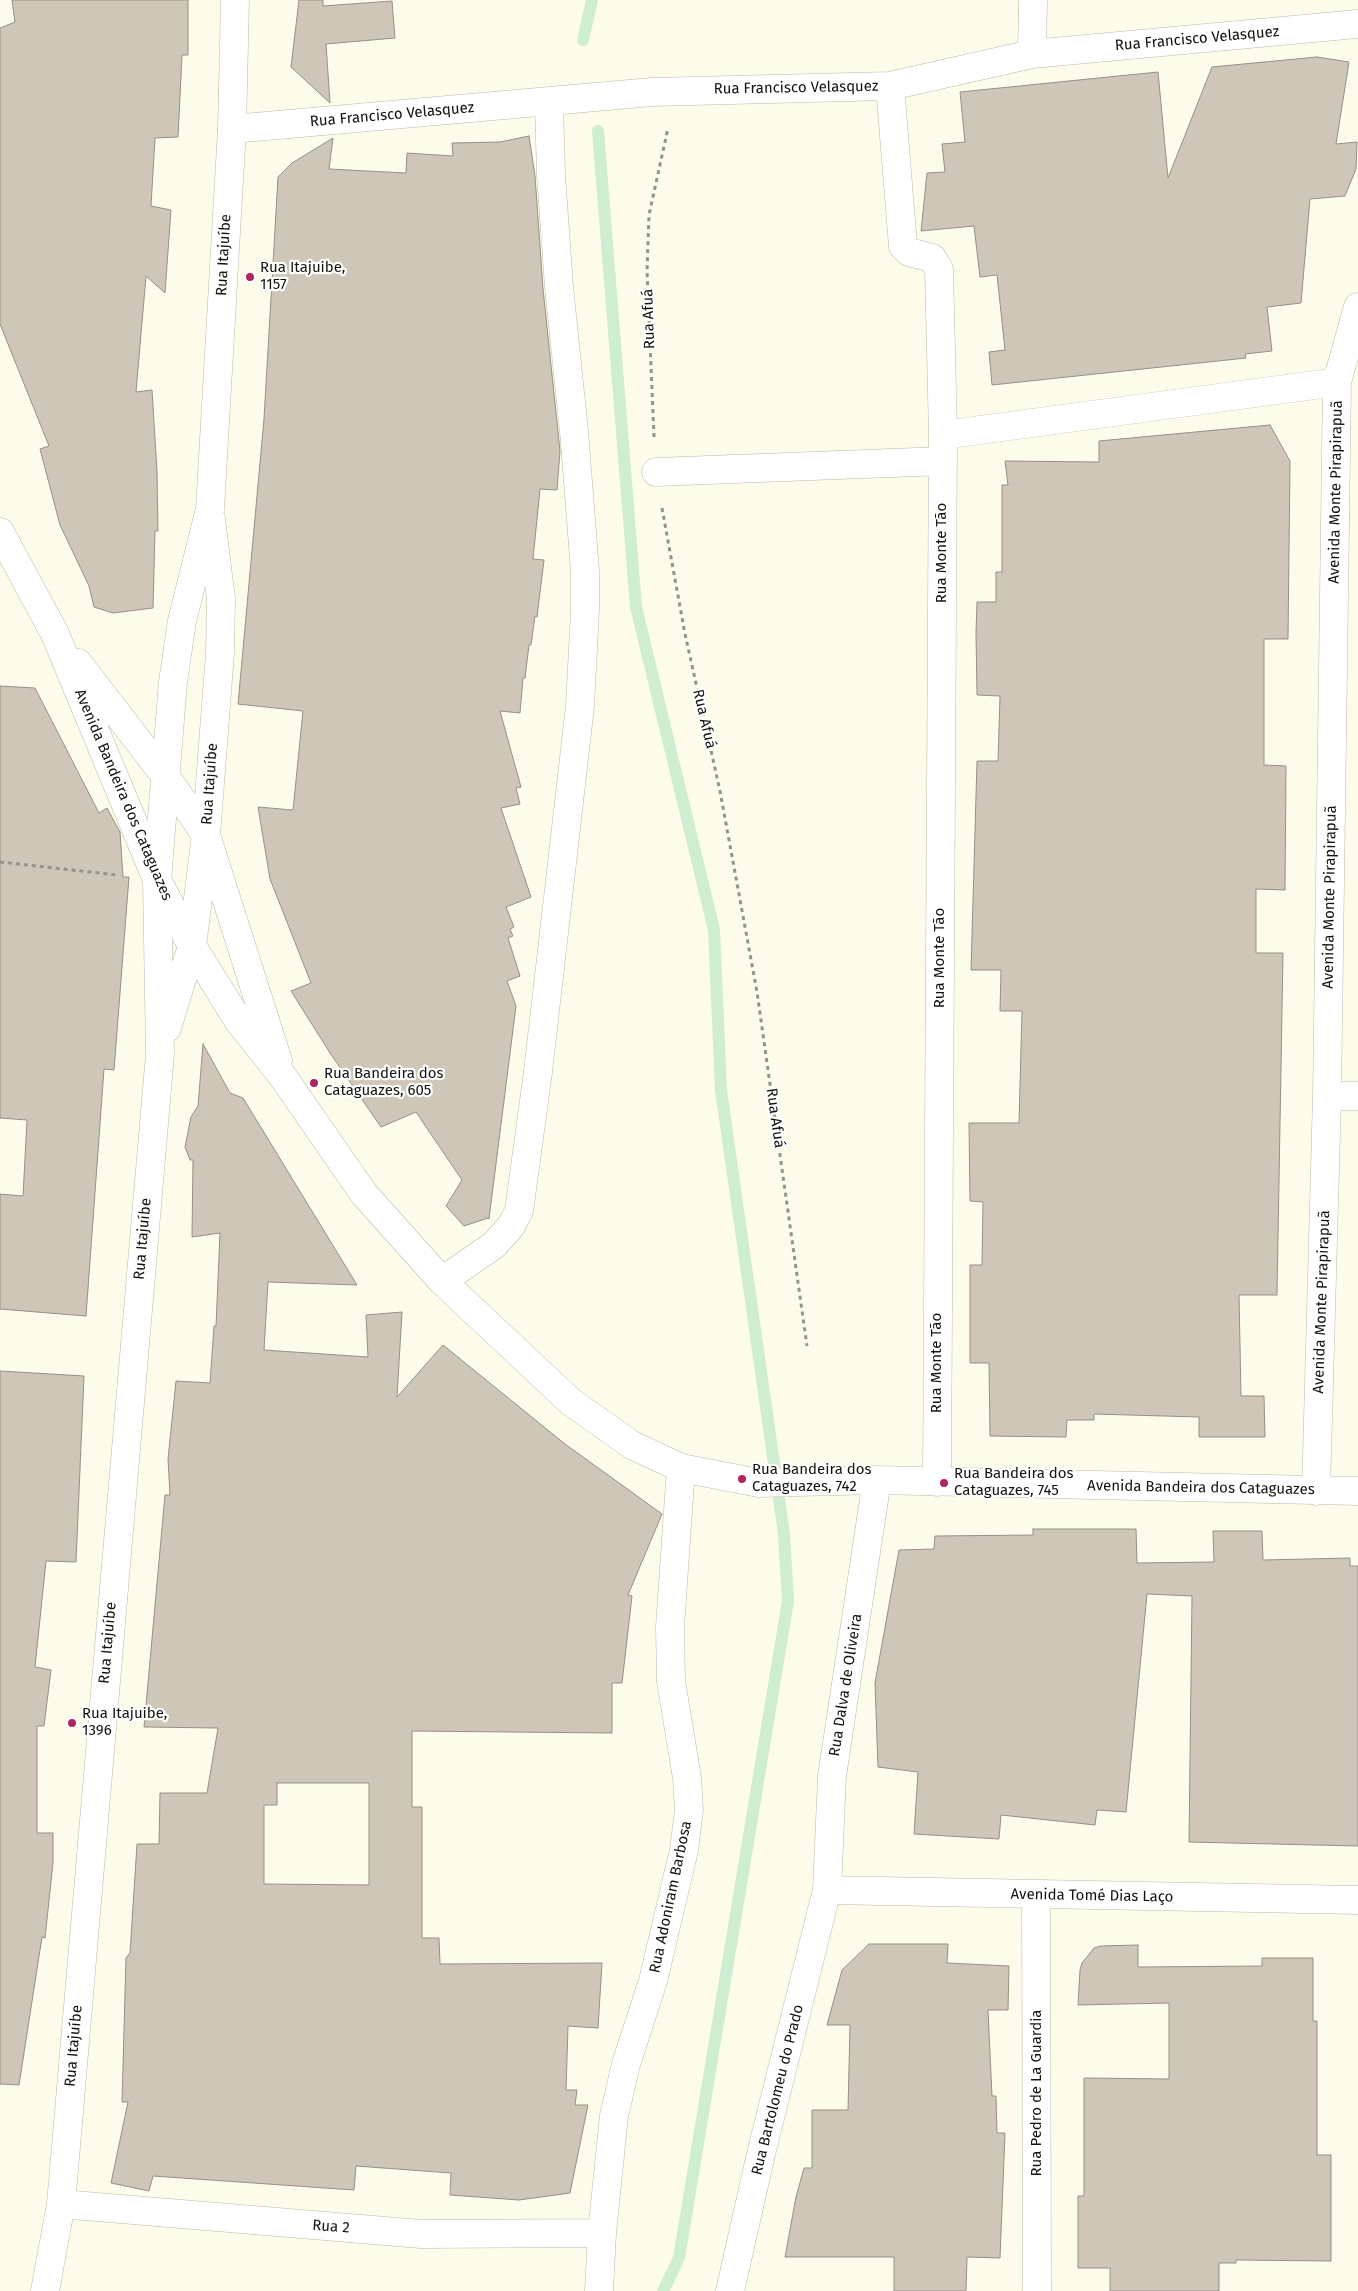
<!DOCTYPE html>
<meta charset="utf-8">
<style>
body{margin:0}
canvas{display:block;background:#fdfcea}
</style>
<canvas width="1358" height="2291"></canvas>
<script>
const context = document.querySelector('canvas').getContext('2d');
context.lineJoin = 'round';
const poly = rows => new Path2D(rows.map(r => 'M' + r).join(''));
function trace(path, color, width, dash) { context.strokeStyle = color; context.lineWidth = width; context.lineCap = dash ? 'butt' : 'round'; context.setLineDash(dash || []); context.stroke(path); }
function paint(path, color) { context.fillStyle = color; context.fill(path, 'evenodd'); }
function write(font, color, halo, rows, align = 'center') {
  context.font = font + ' "Fira Sans",sans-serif'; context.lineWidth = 4.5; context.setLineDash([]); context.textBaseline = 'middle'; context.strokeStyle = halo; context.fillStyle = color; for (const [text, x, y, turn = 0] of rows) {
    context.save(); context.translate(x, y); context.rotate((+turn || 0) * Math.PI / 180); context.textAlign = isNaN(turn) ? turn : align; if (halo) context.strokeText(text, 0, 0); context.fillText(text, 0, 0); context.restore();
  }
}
trace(poly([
 [583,40,592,0],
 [598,131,636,607,714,930,721,1090,784,1534,788,1601,679,2258,663,2291]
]), '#cfedd0', 12);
const building = poly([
 [12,0,188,0,188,55,182,55,178,137,155,138,151,206,171,210,165,293,146,276,136,392,152,390,157,471,158,531,155,531,153,608,113,613,94,607,89,586,60,525,40,449,49,446,0,324,0,28,15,22,12,0],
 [299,0,323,0,323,6,392,1,395,38,326,44,330,103,291,67,299,0],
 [1317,57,1349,62,1336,144,1357,142,1356,169,1345,196,1310,199,1301,303,1267,307,1272,351,1245,354,1246,358,992,385,989,352,1005,350,997,275,980,277,974,226,921,231,927,173,945,172,942,144,965,142,960,92,1158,72,1168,178,1212,67,1317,57],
 [529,136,535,176,543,289,560,451,557,490,540,489,533,559,544,560,537,617,535,616,531,645,529,645,525,678,523,678,520,713,500,711,521,787,516,788,520,804,501,808,531,897,506,907,514,927,510,929,513,936,508,938,520,976,507,981,516,1006,489,1219,488,1218,464,1226,446,1206,462,1180,416,1112,381,1127,330,1053,291,991,311,983,270,879,258,807,293,810,303,711,238,704,264,419,278,177,292,163,333,138,329,169,406,173,407,153,453,156,452,143,500,142,529,136],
 [1270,425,1290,461,1288,639,1264,639,1264,765,1286,766,1285,890,1256,889,1256,953,1283,953,1277,1295,1239,1295,1241,1396,1264,1396,1265,1437,1199,1437,1199,1417,1094,1414,1094,1420,1067,1420,1066,1437,990,1436,989,1363,970,1363,970,1265,982,1265,983,1202,970,1201,969,1123,1019,1123,1022,1011,1000,1011,1001,970,971,970,977,761,998,761,1000,696,977,695,976,633,977,602,996,602,996,572,1002,572,1002,485,1008,485,1005,461,1099,462,1099,441,1270,425],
 [0,686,35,688,99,813,107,808,120,832,123,877,129,877,114,1070,104,1069,86,1316,0,1309,0,1194,23,1196,27,1120,0,1118,0,686],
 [203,1044,230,1093,243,1098,357,1285,268,1282,264,1350,368,1357,366,1315,402,1312,397,1397,443,1345,565,1444,662,1514,628,1595,632,1596,622,1683,612,1683,612,1733,412,1731,412,1807,422,1807,422,1938,439,1938,440,1964,602,1963,598,2028,568,2026,566,2090,577,2090,575,2105,588,2105,570,2193,519,2200,450,2195,451,2173,356,2166,354,2190,153,2176,149,2191,111,2183,128,2102,122,2102,126,1958,130,1953,137,1844,159,1844,160,1793,207,1793,218,1728,144,1727,165,1495,170,1495,168,1459,176,1381,210,1383,214,1326,216,1326,220,1233,192,1237,193,1160,190,1160,185,1147,191,1117,198,1106,203,1044],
 [277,1783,369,1783,369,1885,264,1884,264,1805,277,1805,277,1783],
 [0,1371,84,1376,76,1562,46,1561,35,1667,51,1670,44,1726,37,1726,37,1833,53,1833,53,1863,45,1938,42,1937,19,2085,0,2084,0,1371],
 [1033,1529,1136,1529,1137,1563,1214,1562,1213,1531,1262,1531,1263,1560,1350,1558,1350,1566,1358,1566,1358,1846,1189,1842,1192,1596,1147,1594,1126,1812,1097,1810,1095,1825,1001,1815,999,1839,914,1834,918,1772,878,1767,875,1683,899,1550,934,1549,935,1536,1033,1535,1033,1529],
 [869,1944,948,1944,947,1963,1009,1966,1008,2010,988,2010,992,2096,996,2096,997,2133,1005,2133,1000,2258,967,2257,966,2291,894,2291,894,2257,785,2257,796,2197,804,2168,812,2168,812,2110,848,2110,850,2025,827,2025,842,1970,869,1944],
 [1138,1945,1138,1967,1262,1966,1262,1958,1313,1958,1313,2021,1317,2021,1317,2155,1331,2155,1331,2261,1236,2260,1236,2263,1219,2263,1219,2291,1110,2291,1110,2268,1078,2268,1078,2196,1084,2196,1084,2078,1169,2079,1169,2003,1078,2005,1080,1970,1082,1963,1094,1948,1101,1946,1138,1945]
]);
paint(building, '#cec6b7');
trace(building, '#978f81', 1);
const minor = poly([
 [1032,54,1033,0],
 [890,86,903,246,909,252,932,258,939,269,943,435,937,1482],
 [232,129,652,92,890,86,1032,54,1358,24],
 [943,435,1337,382],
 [656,472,943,461],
 [0,532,55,634,157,880,192,946,238,1020,283,1077,364,1194,442,1281,571,1402,632,1445,681,1468,759,1483,877,1480,1358,1491],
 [78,663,166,777,206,835,278,1061],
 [1327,1096,1358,1096],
 [442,1281,494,1245,511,1226,519,1211,538,1072,580,706,585,610,585,571,574,431,559,287,551,175,549,102],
 [1316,1491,1327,1096,1337,382,1358,307],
 [827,1890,1358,1900],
 [1036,1895,1037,2291],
 [61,2204,421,2234,602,2233],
 [599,2291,602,2233,614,2116,626,2064,653,1981,684,1850,689,1810,687,1778,671,1681,670,1627,681,1468],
 [730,2291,761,2154,827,1890,832,1776,877,1480]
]);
const major = poly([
 [167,1028,192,946,206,835,220,653,221,599,211,519],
 [45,2291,61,2204,160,1054,157,880,173,682,182,621,210,509,232,129,235,0]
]);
trace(minor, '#bab9a9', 29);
trace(major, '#bab9a9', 29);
trace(poly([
 [654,437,647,271,649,215,668,128],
 [662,508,685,634,720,791,757,992,807,1346],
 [0,862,117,875]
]), '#949387', 3, [4, 4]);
trace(minor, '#fff', 28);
trace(major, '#fff', 28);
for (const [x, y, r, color] of [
 [250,277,5,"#af2461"],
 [314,1083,5,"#af2461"],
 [742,1479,5,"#af2461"],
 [944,1483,5,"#af2461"],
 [72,1723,5,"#af2461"]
]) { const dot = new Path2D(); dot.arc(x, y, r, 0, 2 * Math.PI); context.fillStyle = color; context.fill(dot); trace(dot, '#fff', 2); }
write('15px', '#13120d', '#fff', [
 ["Rua Francisco Velasquez",1197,39,-5],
 ["Rua Francisco Velasquez",796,88,-1],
 ["Rua Francisco Velasquez",392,115,-5],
 ["Rua Itajuíbe",224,255,-87],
 ["Rua Afuá",649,319,-92],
 ["Avenida Monte Pirapirapuã",1336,492,-89],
 ["Rua Monte Tão",942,553,-90],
 ["Rua Afuá",704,719,77],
 ["Rua Itajuíbe",210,784,-86],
 ["Avenida Bandeira dos Cataguazes",123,795,67],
 ["Avenida Monte Pirapirapuã",1330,897,-89],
 ["Rua Monte Tão",940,958,-90],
 ["Rua Afuá",775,1118,82],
 ["Rua Itajuíbe",143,1239,-85],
 ["Avenida Monte Pirapirapuã",1322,1302,-88],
 ["Rua Monte Tão",937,1363,-90],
 ["Avenida Bandeira dos Cataguazes",1201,1488,1],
 ["Rua Itajuíbe",108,1643,-85],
 ["Rua Dalva de Oliveira",846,1685,-81],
 ["Avenida Tomé Dias Laço",1092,1896,1],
 ["Rua Adoniram Barbosa",671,1897,-78],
 ["Rua Itajuíbe",74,2046,-85],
 ["Rua Bartolomeu do Prado",778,2090,-76],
 ["Rua Pedro de La Guardia",1037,2093,-90],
 ["Rua 2",331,2227,4]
]);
write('15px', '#13120d', '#fff', [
 ["Rua Itajuibe,",260,268],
 ["1157",260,285],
 ["Rua Bandeira dos",324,1074],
 ["Cataguazes, 605",324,1091],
 ["Rua Bandeira dos",752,1470],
 ["Cataguazes, 742",752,1487],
 ["Rua Bandeira dos",954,1474],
 ["Cataguazes, 745",954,1491],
 ["Rua Itajuibe,",82,1714],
 ["1396",82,1731]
], 'left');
</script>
